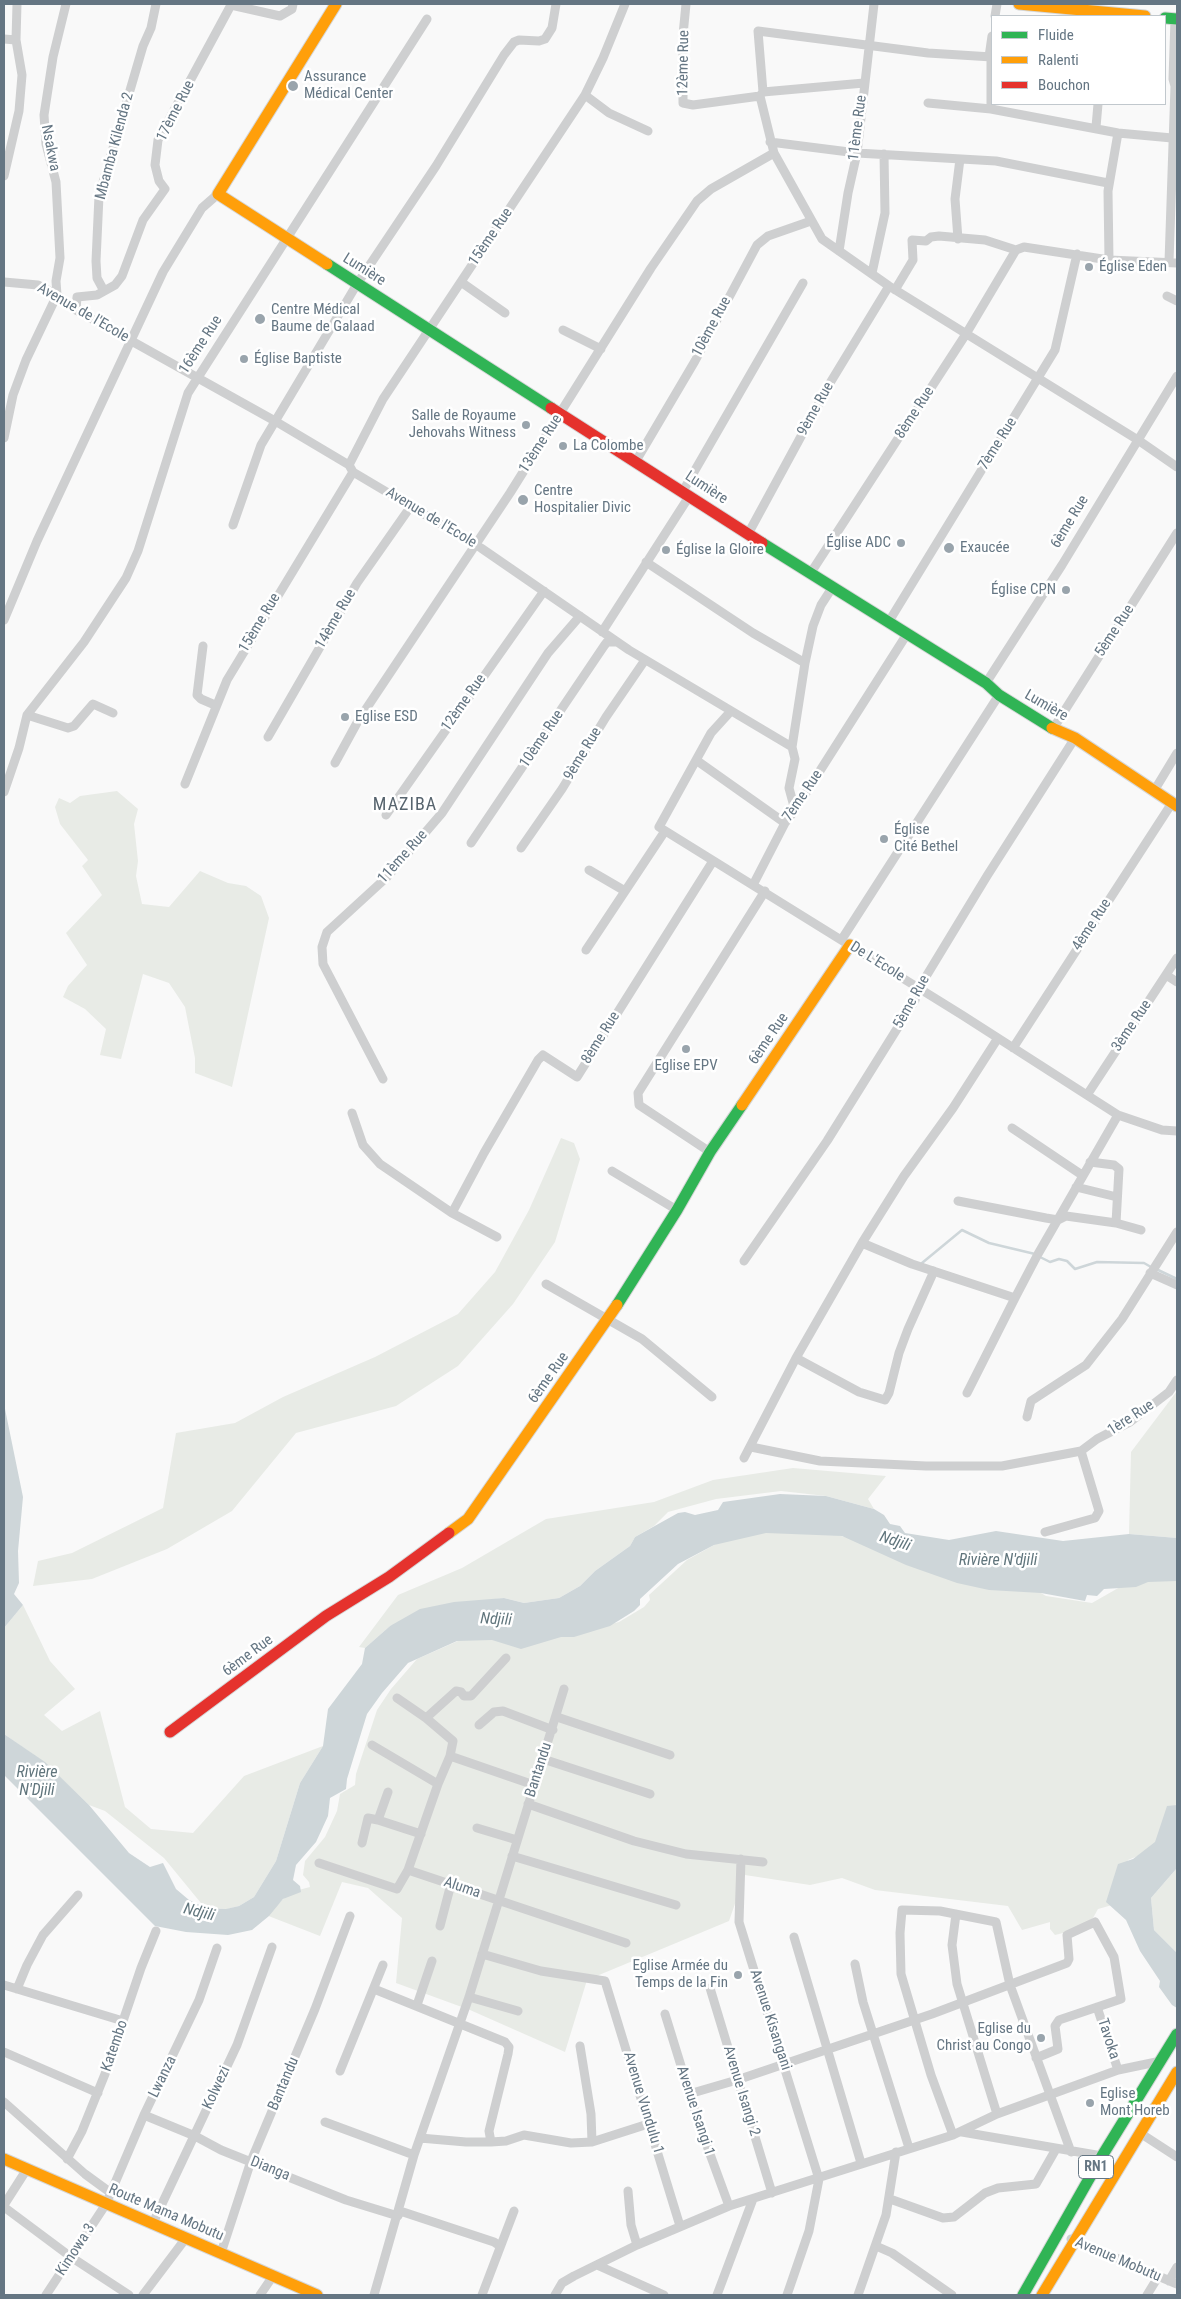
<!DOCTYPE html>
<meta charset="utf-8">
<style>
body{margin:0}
#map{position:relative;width:1181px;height:2299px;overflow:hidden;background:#f9f9f9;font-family:"Roboto Condensed",sans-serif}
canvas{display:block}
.frame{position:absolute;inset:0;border:5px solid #657683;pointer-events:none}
.legend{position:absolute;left:991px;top:15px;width:175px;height:90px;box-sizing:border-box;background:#fff;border:1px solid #c1c8cd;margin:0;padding:6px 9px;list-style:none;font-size:15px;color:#657683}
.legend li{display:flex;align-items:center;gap:10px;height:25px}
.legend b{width:25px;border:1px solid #c1c8cd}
</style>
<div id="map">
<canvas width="1181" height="2299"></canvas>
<div class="frame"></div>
<ul class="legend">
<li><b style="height:6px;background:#30b455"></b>Fluide</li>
<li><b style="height:6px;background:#ff9f0a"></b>Ralenti</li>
<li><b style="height:6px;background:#e5322d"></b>Bouchon</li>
</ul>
</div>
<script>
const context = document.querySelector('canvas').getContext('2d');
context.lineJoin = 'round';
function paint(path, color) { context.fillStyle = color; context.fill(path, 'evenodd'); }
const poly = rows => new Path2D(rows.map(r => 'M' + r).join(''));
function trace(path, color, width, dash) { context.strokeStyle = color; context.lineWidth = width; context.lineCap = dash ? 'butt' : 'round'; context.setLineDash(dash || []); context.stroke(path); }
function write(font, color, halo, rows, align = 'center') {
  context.font = font + ' "Roboto Condensed",sans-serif'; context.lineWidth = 5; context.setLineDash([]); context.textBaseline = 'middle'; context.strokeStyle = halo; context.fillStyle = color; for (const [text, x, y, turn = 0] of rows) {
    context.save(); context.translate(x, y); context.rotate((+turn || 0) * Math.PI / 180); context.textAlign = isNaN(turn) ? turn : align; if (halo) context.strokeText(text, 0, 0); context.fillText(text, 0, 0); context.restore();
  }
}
paint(poly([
 [117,791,138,809,134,824,138,861,136,876,142,904,169,907,200,871,228,883,246,886,261,896,269,918,232,1087,195,1073,195,1058,185,1007,169,983,143,974,121,1059,100,1055,106,1029,85,1009,63,997,68,986,87,965,66,933,102,895,82,866,88,860,60,824,55,807,59,798,70,803,80,796],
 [561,1138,574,1143,580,1159,555,1242,513,1304,458,1366,396,1406,296,1433,232,1511,167,1549,92,1579,33,1586,38,1561,72,1553,163,1508,176,1433,235,1423,283,1397,375,1357,458,1314,495,1272,529,1210],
 [1177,1391,1177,1538,1129,1534,1131,1452],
 [793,1468,886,1476,868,1499,874,1509,826,1496,781,1491,716,1499,668,1512,654,1526,635,1537,630,1546,595,1571,580,1586,559,1598,524,1603,504,1598,479,1601,390,1626,365,1648,359,1647,398,1595,462,1568,546,1519,654,1502,713,1480],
 [775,1529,819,1530,1031,1587,1046,1596,1092,1603,1127,1583,1177,1577,1177,1801,1165,1837,1138,1856,1128,1860,1122,1882,1119,1903,1098,1909,1093,1918,1071,1931,1055,1935,1050,1929,1050,1922,1022,1930,1008,1906,875,1890,842,1878,810,1885,745,1875,729,1921,587,1980,565,2052,470,2010,396,1983,402,1918,368,1888,342,1882,320,1936,266,1915,291,1892,310,1887,309,1882,303,1875,305,1861,325,1837,337,1811,340,1794,355,1785,356,1774,377,1710,391,1689,417,1659,467,1637,607,1625,619,1622,644,1607,650,1600,649,1595,687,1560,723,1540],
 [23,1605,50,1661,75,1689,44,1715,62,1731,100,1711,125,1807,151,1829,193,1833,244,1776,323,1746,300,1783,276,1861,254,1897,239,1906,227,1909,205,1908,164,1858,105,1811,89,1805,44,1762,4,1734,4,1628],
 [1177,1868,1177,1953,1154,1930,1151,1898]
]), '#e8ebe6');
paint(poly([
 [4,1404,23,1497,18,1551,19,1583,14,1594,23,1605,4,1628],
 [780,1494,826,1496,874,1509,884,1515,890,1524,900,1526,905,1533,949,1540,996,1531,1063,1541,1129,1534,1177,1538,1177,1581,1148,1582,1136,1587,1104,1589,1097,1596,1087,1595,1085,1601,1041,1593,989,1590,957,1583,906,1565,842,1536,766,1533,714,1545,678,1564,640,1599,640,1605,634,1611,610,1626,574,1637,561,1637,521,1649,492,1640,457,1641,408,1663,382,1693,367,1714,347,1779,346,1789,330,1798,328,1816,316,1842,296,1865,293,1880,300,1886,301,1892,283,1899,269,1916,252,1930,228,1935,186,1932,155,1926,4,1775,4,1734,45,1762,89,1805,129,1853,150,1867,163,1863,176,1889,189,1900,206,1908,226,1909,239,1906,254,1897,276,1861,300,1783,323,1746,328,1709,362,1664,365,1648,390,1626,420,1609,454,1602,504,1598,524,1603,559,1598,580,1586,595,1571,630,1546,635,1537,678,1513,685,1512,695,1515,718,1510,723,1502],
 [1177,1805,1177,1868,1151,1898,1154,1930,1177,1953,1177,2008,1172,2005,1159,1987,1160,1981,1140,1951,1126,1920,1106,1902,1118,1864,1133,1859,1155,1842,1167,1806]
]), '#ced6d9');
trace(poly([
 [1040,1257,1050,1262,1059,1259,1067,1261,1075,1269,1097,1262,1144,1263,1151,1267],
 [922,1263,962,1230,989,1243,1035,1254],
 [1156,1269,1177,1279]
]), '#ced6d9', 2.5);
const fast = poly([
 [1165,18,1177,19],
 [327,264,551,408],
 [762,543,986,683,999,695,1052,728],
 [617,1305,677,1210,710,1152,742,1105],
 [1023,2295,1102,2156,1177,2034]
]);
const slow = poly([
 [1019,4,1145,16],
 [327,264,218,194,336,4],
 [1052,728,1075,738,1177,806],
 [742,1105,850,945],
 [449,1533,468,1519,617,1305],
 [4,2159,317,2295],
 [1042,2295,1177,2072]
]);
const jam = poly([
 [551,408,762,543],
 [170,1732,326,1616,389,1577,449,1533]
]);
trace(fast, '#d5d6d7', 13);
trace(slow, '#d5d6d7', 13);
trace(jam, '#d5d6d7', 13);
trace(poly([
 [686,4,683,35,683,103,693,105,760,96],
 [995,16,997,4],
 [4,39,16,40],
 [989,57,992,36],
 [991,57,991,109],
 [992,57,928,53,758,31,763,92,760,96,774,153,822,239,889,286,1138,440,1177,467],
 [763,92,864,83],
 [585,95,609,113,648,131],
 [928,103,991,109,1118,133,1172,138],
 [1096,127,1098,104],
 [770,142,857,153,996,161,1108,183],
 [4,176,19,111,22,75,16,40,17,4],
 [958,239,955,199,960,159],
 [839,251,848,193,857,153,874,4],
 [1109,260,1108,191,1118,133],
 [1169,262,1175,86,1173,79,1175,19],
 [872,273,885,213,884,154],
 [4,282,38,285,57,295,76,310,275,421,349,465,353,472,481,548,629,650,792,747],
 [461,282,505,313],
 [895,290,913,260,912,240,926,241,931,237,939,236,985,240,1016,250,1024,247,1109,260,1177,263],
 [104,291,97,278,96,261,99,196,143,46,151,28,156,4],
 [1167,296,1177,301],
 [76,310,77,297,97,295,115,285,122,276,143,220,165,189,159,181,155,165,158,140,231,5,280,16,292,9,293,4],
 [563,330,601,349],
 [4,438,13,395,26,360,57,295,56,281,60,258,56,182,46,144,44,115,53,57,66,4],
 [636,461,695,361,757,245,768,236,811,221],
 [349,465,383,399,585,95,603,58,625,4],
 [683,491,803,283],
 [233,525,261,445,357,284,436,166,504,55,514,42,519,40,539,41,545,39,552,28,556,4],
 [748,534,830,383,889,286],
 [646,562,753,633,805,663],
 [810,574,966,334,1016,250],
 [4,620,37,541,163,272,202,208,218,194],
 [888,623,1055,350,1077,254],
 [602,632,690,495],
 [203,646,197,695,201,699,215,705],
 [986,683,1062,565,1177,376],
 [731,711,711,733,659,827,962,1015,1118,1115,1162,1130,1177,1131],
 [27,715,68,728,74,726,93,704,113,713],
 [1053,729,1177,533],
 [268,737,357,583,411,506],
 [696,760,785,823],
 [335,763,358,721,510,493,651,268,697,201,711,189,774,153],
 [185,784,227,680,353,472],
 [1154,791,1177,753],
 [4,792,19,748,27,715,84,642,126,578,138,551,188,393,427,19],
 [795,810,789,788,795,759,792,747,805,663,813,626,821,605,832,588],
 [386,815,544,591],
 [471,843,604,646,607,642,616,642],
 [521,848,562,789,606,717,645,660],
 [589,870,625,891],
 [753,885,785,823,795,810,907,634],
 [842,939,999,695],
 [586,950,665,831],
 [1166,975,1177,982],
 [1013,1048,1172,803],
 [383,1079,323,964,322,947,327,932,387,877,442,813,548,653,580,616],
 [1087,1095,1177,958],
 [352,1113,363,1145,380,1164,452,1213,497,1237],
 [1012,1128,1082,1175],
 [710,1152,639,1105,638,1093,765,891],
 [1090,1162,1114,1165,1119,1169,1116,1223],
 [612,1171,677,1210],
 [1076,1187,1117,1197],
 [958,1201,1046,1218,1058,1220,1066,1216,1116,1223,1141,1230],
 [452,1213,484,1153,538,1060,543,1055,577,1077,713,861],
 [862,1243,912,1264,1015,1298,967,1393],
 [744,1261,827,1141,915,1000,919,988,987,876,1075,738],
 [1150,1273,1177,1285],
 [546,1284,642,1339,712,1397],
 [1015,1298,1038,1254,1118,1115],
 [796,1358,859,1392,885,1400,889,1393,899,1353,908,1329,934,1271],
 [1027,1417,1031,1401,1086,1365,1122,1319,1177,1232],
 [751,1447,820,1461,926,1466,1002,1466,1081,1451,1097,1439,1130,1422,1169,1392,1177,1380],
 [744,1458,796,1358,862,1243,904,1176,953,1108,998,1038],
 [1045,1532,1095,1518,1099,1511,1081,1451],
 [397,1698,426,1718,453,1741,450,1756],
 [557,1717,670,1755],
 [426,1718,456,1691,461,1692,464,1696,471,1696,506,1658],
 [479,1725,494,1712,503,1711,553,1730],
 [372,1745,438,1784],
 [543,1759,650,1794],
 [534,1785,450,1756,438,1784,408,1870,626,1943],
 [388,1792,378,1820,421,1834],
 [528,1804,634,1841,686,1854,763,1862],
 [477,1828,517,1840],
 [362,1843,368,1818,378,1820],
 [512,1856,676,1905],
 [741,1859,739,1922,819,2179,809,2231,787,2295],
 [319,1863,397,1889,408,1870],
 [956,1914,952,1945,957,1984,997,2114],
 [440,1926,451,1884],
 [794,1937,861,2163],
 [482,1954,541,1971,605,1981,680,2226],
 [855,1964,863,2002,909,2148],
 [4,1985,123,2021],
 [710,1988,772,2193],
 [17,1989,27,1965,43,1935,78,1895],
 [374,1989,505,2042,509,2047,508,2054,489,2131,491,2142,506,2141,524,2135,571,2143,592,2142,648,2124],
 [469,1997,518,2011],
 [417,2005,432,1961],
 [1097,2007,1118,2070],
 [665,2014,699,2124,729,2206],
 [580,2046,591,2114,592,2142],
 [4,2052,98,2093],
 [340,2071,383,1965],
 [689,2094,737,2080,932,2014,1067,1963,1069,1959,1067,1935,1095,1922,1114,1957,1121,1999,1059,2020,1055,2026,1058,2049,1036,2058],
 [4,2102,85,2174,111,2193],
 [144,2115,195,2136,221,2150,346,2200,398,2216],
 [325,2122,414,2155],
 [962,2132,1102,2156],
 [1140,2133,1177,2157],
 [953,2135,931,2075,901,1974,900,1933,902,1910,940,1911,996,1922,1010,1985,1071,2152],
 [420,2138,466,2142,491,2142],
 [67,2159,82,2131,105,2074,141,1968,156,1931],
 [628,2191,631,2225,637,2245],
 [890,2199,943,2218,954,2217,985,2193,998,2188,1036,2184,1056,2149],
 [4,2205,27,2169],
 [4,2207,71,2257,129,2295],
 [400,2211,494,2242,500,2246],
 [152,2225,237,2045,272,1947],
 [1071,2239,1177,2284],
 [876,2246,892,2253,952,2295],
 [221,2253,251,2161,315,2009,350,1916],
 [597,2265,664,2295],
 [1169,2281,1177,2267],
 [46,2295,106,2204,144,2115,199,2000,217,1948],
 [143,2295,186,2238],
 [260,2295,273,2276],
 [374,2295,414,2155,469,1997,564,1689],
 [482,2295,514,2211],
 [555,2295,562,2283,574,2276,637,2245,729,2206,953,2135,997,2114,1118,2070,1161,2061],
 [717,2295,753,2199],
 [858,2295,886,2215,896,2152],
 [1147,2295,1158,2277]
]), '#cecfd0', 9);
trace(fast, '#30b455', 11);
trace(slow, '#ff9f0a', 11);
trace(jam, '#e5322d', 11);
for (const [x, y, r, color] of [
 [293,86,6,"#99a4ac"],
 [1089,267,5,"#99a4ac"],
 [260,319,6,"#99a4ac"],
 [244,359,5,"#99a4ac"],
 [526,425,5,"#99a4ac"],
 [563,446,5,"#99a4ac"],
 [523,500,6,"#99a4ac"],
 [901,543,5,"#99a4ac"],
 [949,548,6,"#99a4ac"],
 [666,550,5,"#99a4ac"],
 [1066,590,5,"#99a4ac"],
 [345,717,5,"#99a4ac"],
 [884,839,5,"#99a4ac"],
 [686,1049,5,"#99a4ac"],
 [738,1975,5,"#99a4ac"],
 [1041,2038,5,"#99a4ac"],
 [1090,2103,5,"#99a4ac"]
]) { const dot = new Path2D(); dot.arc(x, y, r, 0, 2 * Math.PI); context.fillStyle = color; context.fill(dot); trace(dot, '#fff', 2); }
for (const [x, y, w] of [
 [1096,2167,35]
]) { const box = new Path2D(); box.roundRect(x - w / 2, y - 11.5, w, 23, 4); context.fillStyle = '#fff'; context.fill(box); trace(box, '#657683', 1); }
write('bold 14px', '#657683', null, [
 ["RN1",1096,2167]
]);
write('15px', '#657683', '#fff', [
 ["12ème Rue",684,63,-89],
 ["17ème Rue",176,111,-63],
 ["11ème Rue",858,128,-83],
 ["Mbamba Kilenda 2",115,146,-75],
 ["Nsakwa",50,148,79],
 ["15ème Rue",491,237,-56],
 ["Lumière",364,270,32],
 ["Avenue de l'Ecole",83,313,30],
 ["10ème Rue",712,327,-62],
 ["16ème Rue",201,345,-57],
 ["9ème Rue",816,409,-61],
 ["8ème Rue",915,413,-57],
 ["13ème Rue",541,444,-57],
 ["7ème Rue",998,444,-58],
 ["Lumière",706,488,33],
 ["Avenue de l'Ecole",431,518,31],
 ["6ème Rue",1070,522,-59],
 ["14ème Rue",336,619,-60],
 ["15ème Rue",260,623,-59],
 ["5ème Rue",1115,631,-57],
 ["12ème Rue",464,703,-55],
 ["Lumière",1046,706,30],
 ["10ème Rue",542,739,-56],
 ["9ème Rue",583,754,-59],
 ["7ème Rue",803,796,-56],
 ["11ème Rue",403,857,-48],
 ["4ème Rue",1092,925,-57],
 ["De L'Ecole",877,962,32],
 ["5ème Rue",912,1002,-61],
 ["3ème Rue",1132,1026,-56],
 ["8ème Rue",601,1038,-58],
 ["6ème Rue",769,1039,-56],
 ["6ème Rue",549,1378,-55],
 ["1ère Rue",1131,1418,-33],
 ["6ème Rue",248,1656,-37],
 ["Bantandu",539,1770,-72],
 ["Aluma",462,1888,19],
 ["Avenue Kisangani",770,2020,72],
 ["Tavoka",1108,2039,72],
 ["Katembo",115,2046,-71],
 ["Lwanza",163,2077,-64],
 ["Bantandu",284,2084,-67],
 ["Kolwezi",217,2088,-65],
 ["Avenue Isangi 2",741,2091,73],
 ["Avenue Vundulu 1",643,2103,73],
 ["Avenue Isangi 1",695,2111,72],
 ["Dianga",270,2169,22],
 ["Route Mama Mobutu",166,2213,23],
 ["Kimowa 3",76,2250,-57],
 ["Avenue Mobutu",1118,2260,23]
]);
write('15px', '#657683', '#fff', [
 ["Assurance",304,77],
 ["Médical Center",304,94],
 ["Église Eden",1099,267],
 ["Centre Médical",271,310],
 ["Baume de Galaad",271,327],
 ["Église Baptiste",254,359],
 ["Salle de Royaume",516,416,"right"],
 ["Jehovahs Witness",516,433,"right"],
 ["La Colombe",573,446],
 ["Centre",534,491],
 ["Hospitalier Divic",534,508],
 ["Église ADC",891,543,"right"],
 ["Exaucée",960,548],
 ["Église la Gloire",676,550],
 ["Église CPN",1056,590,"right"],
 ["Eglise ESD",355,717],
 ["Église",894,830],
 ["Cité Bethel",894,847],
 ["Eglise EPV",686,1066,"center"],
 ["Eglise Armée du",728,1966,"right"],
 ["Temps de la Fin",728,1983,"right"],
 ["Eglise du",1031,2029,"right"],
 ["Christ au Congo",1031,2046,"right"],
 ["Eglise",1100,2094],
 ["Mont Horeb",1100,2111]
], 'left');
write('italic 16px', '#60757c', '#fff', [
 ["Ndjili",895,1542,19],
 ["Rivière N'djili",998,1561],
 ["Ndjili",496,1620,3],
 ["Rivière",37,1773],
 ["N'Djili",37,1791],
 ["Ndjili",199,1913,14]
]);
context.letterSpacing = '1px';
write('18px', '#57646e', '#fff', [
 ["MAZIBA",405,805]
]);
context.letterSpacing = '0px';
</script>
